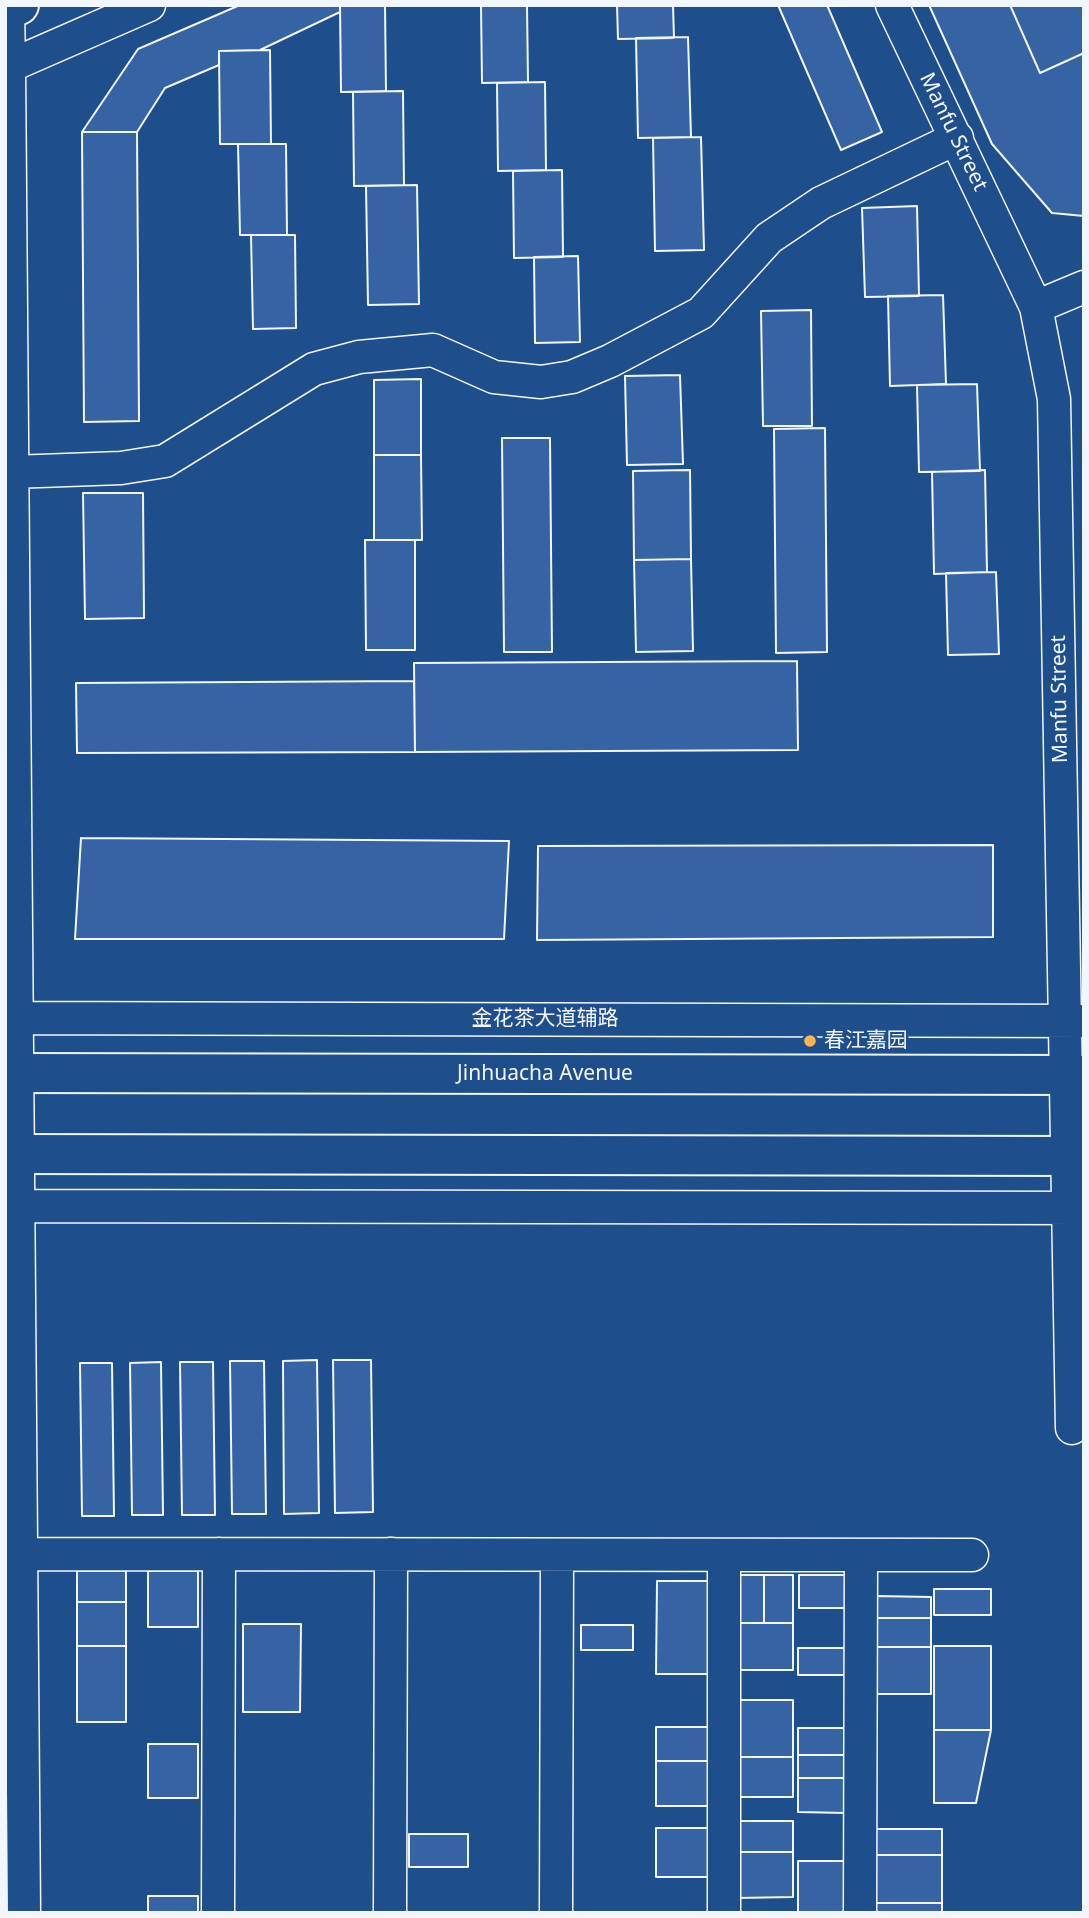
<!DOCTYPE html>
<meta charset="utf-8">
<style>
body{margin:0}
#map{position:relative;width:1089px;height:1918px;overflow:hidden;background:#1f4e8c;font-family:"Noto Sans",sans-serif}
canvas{display:block}
.frame{position:absolute;inset:0;border:7px solid #f2f6ff;pointer-events:none}
</style>
<div id="map">
<canvas width="1089" height="1918"></canvas>
<div class="frame"></div>
</div>
<script>
const context = document.querySelector('canvas').getContext('2d');
context.lineJoin = 'round';
function paint(path, color) { context.fillStyle = color; context.fill(path, 'evenodd'); }
const poly = rows => new Path2D(rows.map(r => 'M' + r).join(''));
function trace(path, color, width, dash) { context.strokeStyle = color; context.lineWidth = width; context.lineCap = dash ? 'butt' : 'round'; context.setLineDash(dash || []); context.stroke(path); }
function write(font, color, halo, rows, align = 'center') {
  context.font = font + ' "Noto Sans","Noto Sans SC",sans-serif'; context.lineWidth = 5; context.setLineDash([]); context.textBaseline = 'middle'; context.strokeStyle = halo; context.fillStyle = color; for (const [text, x, y, turn = 0] of rows) {
    context.save(); context.translate(x, y); context.rotate((+turn || 0) * Math.PI / 180); context.textAlign = isNaN(turn) ? turn : align; if (halo) context.strokeText(text, 0, 0); context.fillText(text, 0, 0); context.restore();
  }
}
const building = poly([
 [240,5,340,5,340,12,260,50,219,51,219,65,165,88,137,132,82,132,138,49,240,5],
 [340,5,385,5,386,91,341,92,340,5],
 [481,5,527,5,528,82,482,83,481,5],
 [617,5,673,5,674,38,618,39,617,5],
 [778,5,827,5,882,132,841,150,778,5],
 [929,5,1010,5,1040,73,1084,53,1084,216,1052,213,992,144,929,5],
 [1010,5,1084,5,1084,53,1040,73,1010,5],
 [688,37,691,137,638,138,636,38,688,37],
 [270,50,271,144,220,144,219,51,270,50],
 [545,82,546,170,498,171,497,83,545,82],
 [403,91,404,185,354,186,353,92,403,91],
 [82,132,137,132,139,421,84,422,82,132],
 [701,137,704,250,655,251,653,138,701,137],
 [238,144,286,144,287,235,240,235,238,144],
 [562,170,563,257,514,258,513,171,562,170],
 [417,185,419,304,368,305,366,186,417,185],
 [917,206,919,296,865,297,862,208,917,206],
 [251,235,295,235,296,328,253,329,251,235],
 [578,256,580,342,535,343,534,257,578,256],
 [943,295,946,384,890,386,888,296,943,295],
 [811,310,812,426,763,426,761,311,811,310],
 [680,375,683,464,627,465,625,376,680,375],
 [421,379,421,455,374,455,374,380,421,379],
 [977,384,980,471,919,472,917,385,977,384],
 [825,428,827,652,776,653,774,429,825,428],
 [502,438,550,438,552,652,504,652,502,438],
 [374,455,421,455,422,540,374,540,374,455],
 [690,470,691,559,634,560,633,471,690,470],
 [985,470,987,572,934,574,932,472,985,470],
 [83,493,143,493,144,618,85,619,83,493],
 [365,540,415,540,415,650,366,650,365,540],
 [691,559,693,651,636,652,634,560,691,559],
 [996,572,999,654,948,655,946,573,996,572],
 [797,661,798,750,415,752,414,663,797,661],
 [414,681,415,752,77,753,76,683,414,681],
 [81,838,509,841,504,939,75,939,81,838],
 [993,845,993,937,537,940,538,846,993,845],
 [317,1360,319,1513,284,1514,283,1361,317,1360],
 [333,1360,371,1360,373,1512,335,1513,333,1360],
 [230,1361,264,1361,266,1514,232,1514,230,1361],
 [161,1362,163,1515,132,1515,130,1363,161,1362],
 [180,1362,213,1362,215,1515,182,1515,180,1362],
 [80,1363,112,1363,114,1516,82,1516,80,1363],
 [77,1571,126,1571,126,1602,77,1602,77,1571],
 [148,1571,198,1571,198,1627,148,1627,148,1571],
 [738,1575,764,1575,764,1623,738,1623,738,1575],
 [764,1575,793,1575,793,1623,764,1623,764,1575],
 [799,1575,846,1575,846,1608,799,1608,799,1575],
 [657,1581,712,1581,712,1674,656,1674,657,1581],
 [934,1589,991,1589,991,1615,934,1615,934,1589],
 [876,1596,931,1597,931,1618,876,1618,876,1596],
 [77,1602,126,1602,126,1646,77,1646,77,1602],
 [876,1618,931,1618,931,1647,876,1647,876,1618],
 [738,1623,793,1623,793,1670,737,1670,738,1623],
 [243,1624,301,1624,300,1712,243,1712,243,1624],
 [581,1625,633,1625,633,1650,581,1650,581,1625],
 [77,1646,126,1646,126,1722,77,1722,77,1646],
 [934,1646,991,1646,991,1730,934,1730,934,1646],
 [876,1647,931,1647,931,1694,876,1694,876,1647],
 [798,1648,846,1648,846,1675,798,1675,798,1648],
 [737,1700,793,1700,793,1757,737,1757,737,1700],
 [656,1727,712,1727,712,1761,656,1761,656,1727],
 [798,1728,846,1728,846,1755,798,1755,798,1728],
 [934,1730,991,1730,976,1803,934,1803,934,1730],
 [148,1744,198,1744,198,1798,148,1798,148,1744],
 [798,1755,846,1755,846,1778,798,1778,798,1755],
 [737,1757,793,1757,793,1797,737,1797,737,1757],
 [656,1761,712,1761,712,1806,656,1806,656,1761],
 [798,1778,846,1778,846,1813,798,1812,798,1778],
 [737,1821,793,1821,793,1852,737,1852,737,1821],
 [656,1828,712,1828,712,1877,656,1877,656,1828],
 [876,1829,942,1829,942,1855,876,1855,876,1829],
 [409,1834,468,1834,468,1867,409,1867,409,1834],
 [737,1852,793,1852,793,1897,737,1898,737,1852],
 [876,1855,942,1855,942,1903,876,1903,876,1855],
 [798,1861,846,1861,846,1913,798,1913,798,1861],
 [148,1896,198,1896,198,1913,148,1913,148,1896],
 [876,1903,942,1903,942,1913,876,1913,876,1903]
]);
paint(building, '#3563a3');
trace(building, '#f2f6ff', 2);
const minor = poly([
 [5,5,8,10,9,66,24,1913],
 [892,5,1036,307,1054,399,1072,1428],
 [5,68,149,5],
 [1036,307,1084,287],
 [12,472,121,468,165,461,314,369,359,357,433,350,494,377,541,382,572,377,610,361,701,313,769,238,821,203,957,138],
 [5,1018,1084,1021],
 [5,1206,1084,1208],
 [21,1554,972,1555],
 [218,1913,219,1554],
 [390,1913,391,1554],
 [556,1913,557,1555],
 [724,1913,724,1555],
 [860,1913,861,1555]
]);
const major = poly([
 [5,11,19,5]
]);
const highway = poly([
 [5,1073,1084,1075],
 [5,1154,1084,1156]
]);
trace(minor, '#f2f6ff', 35);
trace(major, '#f2f6ff', 42);
trace(highway, '#f2f6ff', 42);
trace(minor, '#1f4e8c', 32);
trace(major, '#1f4e8c', 38);
trace(highway, '#1f4e8c', 38);
for (const [x, y, r, color] of [
 [810,1041,7,"#ffb74d"]
]) { const dot = new Path2D(); dot.arc(x, y, r, 0, 2 * Math.PI); context.fillStyle = color; context.fill(dot); trace(dot, '#1f4e8c', 2.5); }
write('21px', '#f2f6ff', '#1f4e8c', [
 ["Manfu Street",953,132,64],
 ["Manfu Street",1060,699,-91],
 ["金花茶大道辅路",545,1019],
 ["Jinhuacha Avenue",545,1074]
]);
write('21px', '#f2f6ff', '#1f4e8c', [
 ["春江嘉园",824,1041]
], 'left');
</script>
